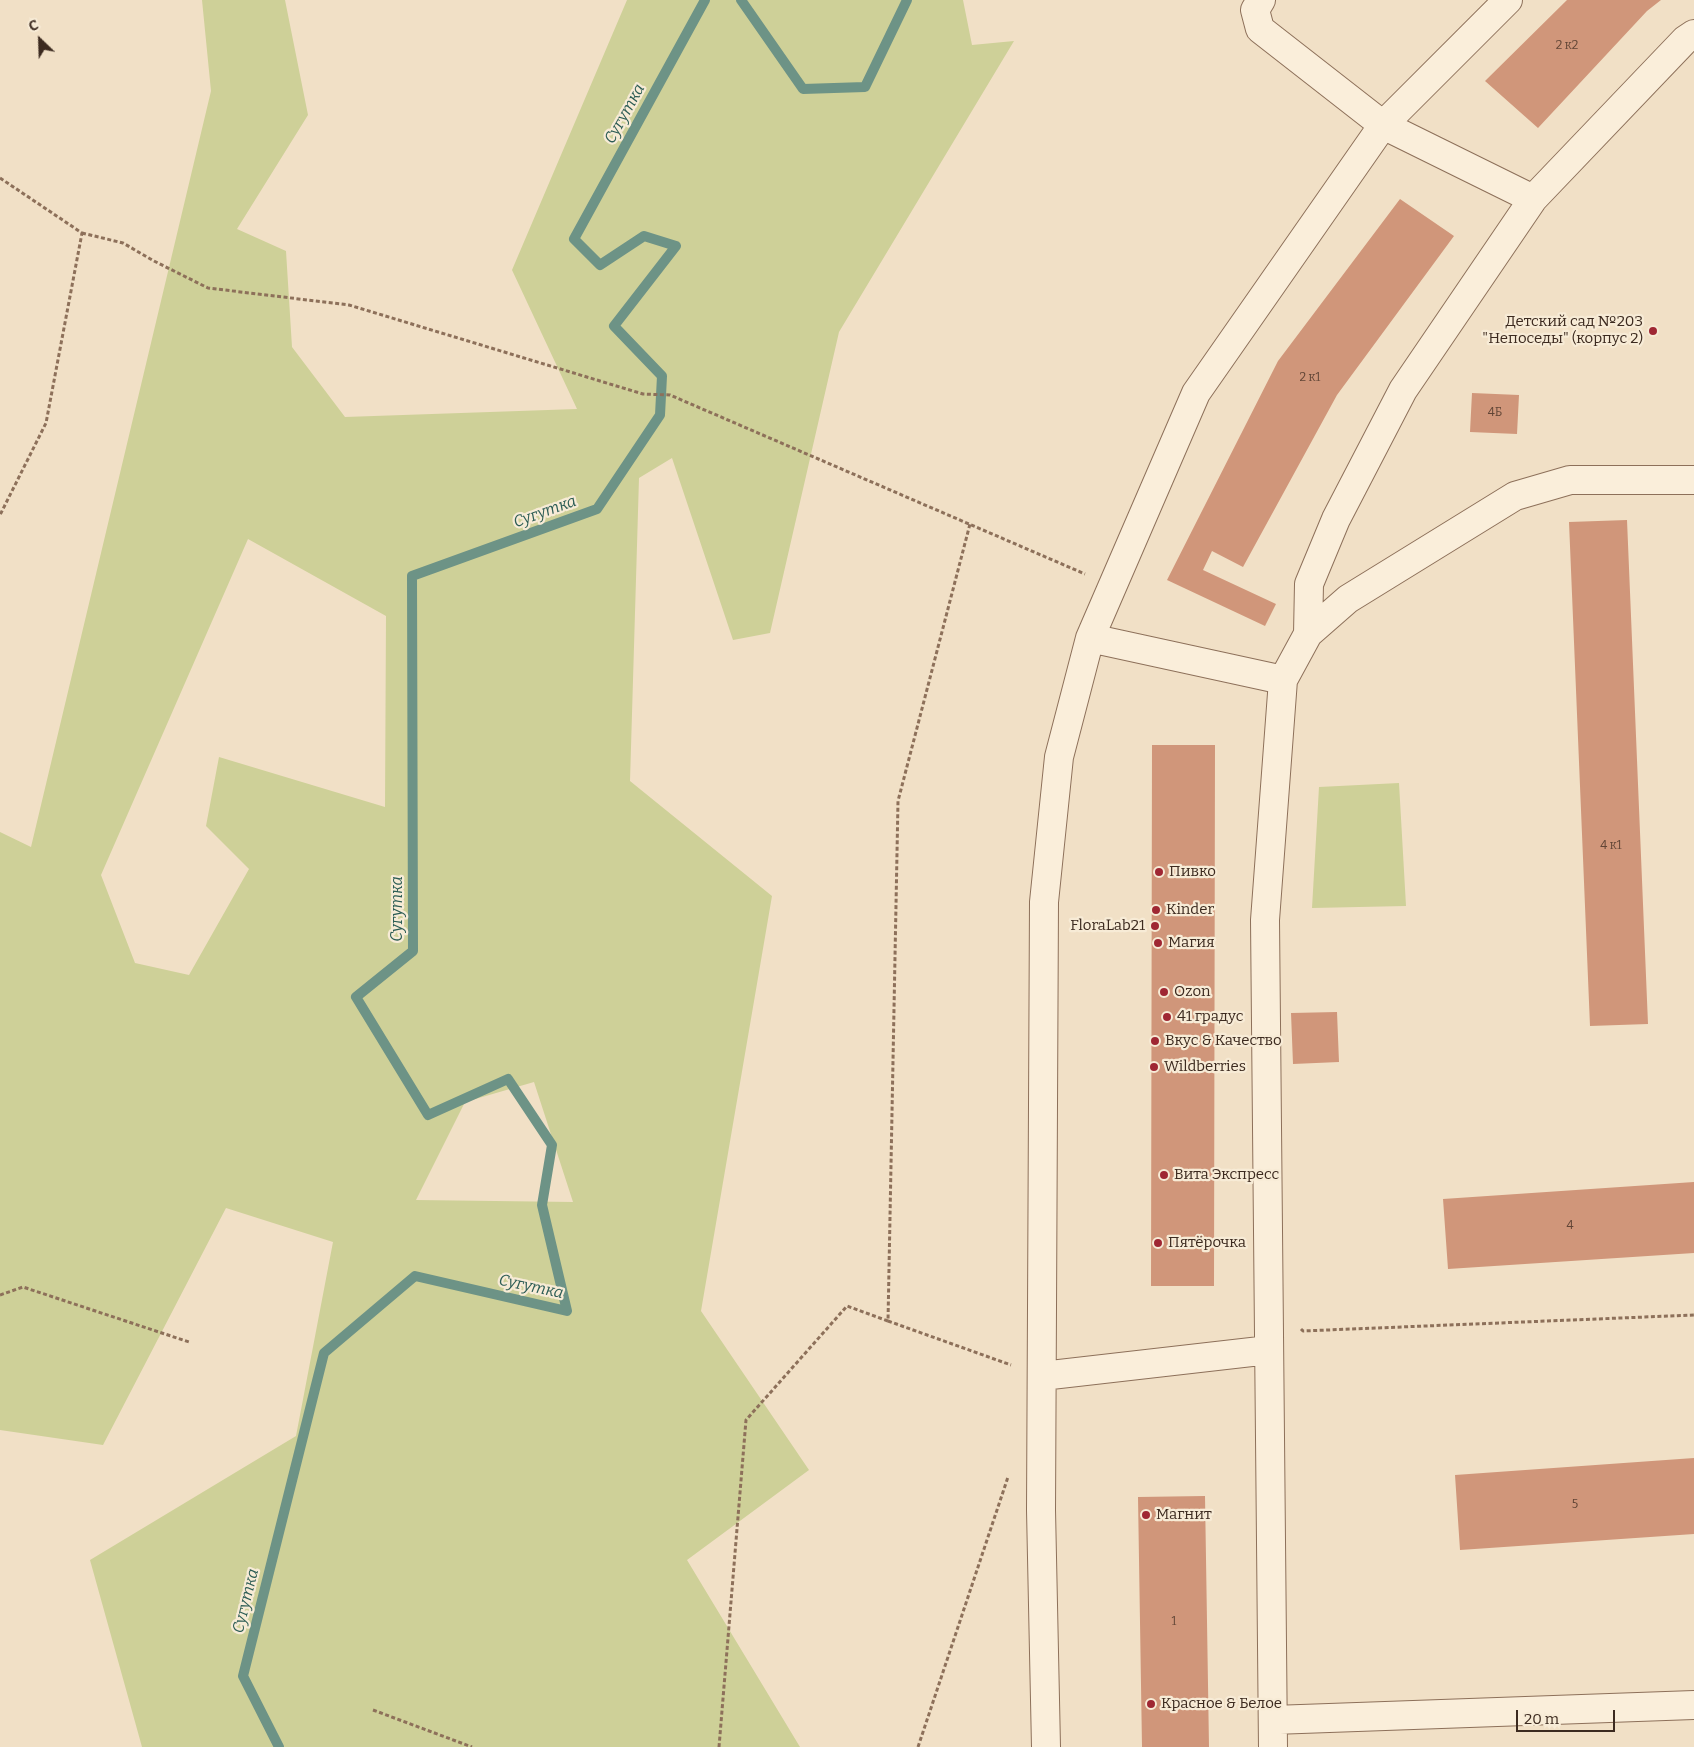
<!DOCTYPE html>
<meta charset="utf-8">
<style>
body{margin:0}
#map{position:relative;width:1694px;height:1747px;overflow:hidden;background:#f1e0c6;font-family:Bitter,serif}
canvas{display:block}
.north{position:absolute;left:15px;top:15px;width:50px;height:50px;-webkit-text-stroke:4px #f7ebd6;paint-order:stroke;rotate:336deg;font-size:14px;font-weight:700;line-height:20px;text-align:center;color:#3c2a1f}
.north::after{content:'';display:block;margin:auto;width:18px;height:22px;background:#3c2a1f;clip-path:polygon(50% 0,100% 100%,50% 72%,0 100%)}
.scale{position:absolute;left:1516px;top:1710px;width:99px;height:22px;box-sizing:border-box;border:2px solid #3c2a1f;border-top:0;padding-left:6px;font-size:15px;line-height:18px;white-space:nowrap;color:#3c2a1f;-webkit-text-stroke:4px #f7ebd6;paint-order:stroke}
</style>
<div id="map">
<canvas width="1694" height="1747"></canvas>
<div class="north">С</div>
<div class="scale">20 m</div>
</div>
<script>
const context = document.querySelector('canvas').getContext('2d');
context.lineJoin = 'round';
function paint(path, color) { context.fillStyle = color; context.fill(path, 'evenodd'); }
const poly = rows => new Path2D(rows.map(r => 'M' + r).join(''));
function trace(path, color, width, dash) { context.strokeStyle = color; context.lineWidth = width; context.lineCap = dash ? 'butt' : 'round'; context.setLineDash(dash || []); context.stroke(path); }
function write(font, color, halo, rows, align = 'center') {
  context.font = font + ' Bitter,serif'; context.lineWidth = 4.5; context.setLineDash([]); context.textBaseline = 'middle'; context.strokeStyle = halo; context.fillStyle = color; for (const [text, x, y, turn = 0] of rows) {
    context.save(); context.translate(x, y); context.rotate((+turn || 0) * Math.PI / 180); context.textAlign = isNaN(turn) ? turn : align; if (halo) context.strokeText(text, 0, 0); context.fillText(text, 0, 0); context.restore();
  }
}
paint(poly([
 [202,0,285,0,308,115,237,229,286,251,292,347,345,417,577,409,512,270,627,0,963,0,972,45,1014,41,839,332,770,633,733,640,672,458,639,478,630,781,772,896,701,1311,809,1470,687,1560,800,1747,142,1747,90,1560,296,1436,333,1242,226,1208,103,1445,0,1430,0,832,31,847,211,91],
 [248,539,386,616,385,807,219,757,206,826,249,869,189,975,135,963,101,875],
 [534,1082,573,1202,416,1200,465,1102],
 [1399,783,1406,906,1312,908,1319,787]
]), '#ced098');
trace(poly([
 [741,0,803,89,865,87,907,0],
 [279,1747,243,1676,324,1353,415,1276,567,1311,542,1205,552,1145,508,1079,428,1115,356,997,413,951,412,576,597,509,660,415,662,376,614,326,676,246,644,236,600,265,574,239,705,0]
]), '#6d9386', 10);
paint(poly([
 [1567,0,1661,0,1647,11,1538,128,1485,81],
 [1400,199,1454,236,1337,395,1243,567,1212,551,1203,570,1276,604,1265,626,1167,580,1278,361],
 [1472,393,1519,395,1517,434,1470,432],
 [1627,520,1648,1024,1590,1026,1569,522],
 [1152,745,1215,745,1214,1286,1151,1286],
 [1337,1012,1339,1062,1293,1064,1291,1013],
 [1694,1182,1694,1253,1448,1269,1443,1199],
 [1694,1458,1694,1534,1460,1550,1455,1475],
 [1205,1496,1209,1747,1142,1747,1138,1497]
]), '#d0967a');
const minor = poly([
 [1261,0,1255,10,1260,29,1383,125,1533,199],
 [1308,634,1309,584,1336,519,1403,390,1533,199,1685,40,1694,34],
 [1090,638,1283,680],
 [1042,1376,1269,1350],
 [1273,1720,1694,1705],
 [1046,1747,1041,1510,1044,902,1059,757,1090,638,1196,393,1383,125,1508,0],
 [1273,1747,1265,920,1283,680,1308,634,1348,599,1515,496,1570,480,1694,480]
]);
trace(minor, '#8d705a', 30);
trace(poly([
 [0,178,82,233,46,423,0,515],
 [82,233,123,243,154,261,208,288,349,305,643,394,670,395,1085,574],
 [0,1295,23,1287,189,1342],
 [888,1321,1011,1365],
 [1301,1329,1303,1331,1694,1315],
 [373,1710,472,1747],
 [719,1747,746,1420,847,1306,888,1321,898,801,970,524],
 [918,1747,1008,1477]
]), '#8d705a', 3, [4, 2.5]);
trace(minor, '#faeeda', 28);
for (const [x, y, r, color] of [
 [1653,331,5,"#9f2733"],
 [1159,872,5,"#9f2733"],
 [1156,910,5,"#9f2733"],
 [1155,926,5,"#9f2733"],
 [1158,943,5,"#9f2733"],
 [1164,992,5,"#9f2733"],
 [1167,1017,5,"#9f2733"],
 [1155,1041,5,"#9f2733"],
 [1154,1067,5,"#9f2733"],
 [1164,1175,5,"#9f2733"],
 [1158,1243,5,"#9f2733"],
 [1146,1515,5,"#9f2733"],
 [1151,1704,5,"#9f2733"]
]) { const dot = new Path2D(); dot.arc(x, y, r, 0, 2 * Math.PI); context.fillStyle = color; context.fill(dot); trace(dot, '#f7ebd6', 2); }
write('12px', '#614536', null, [
 ["2 к2",1567,46],
 ["2 к1",1310,378],
 ["4Б",1495,413],
 ["4 к1",1611,846],
 ["4",1570,1226],
 ["5",1575,1505],
 ["1",1174,1622]
]);
write('15px', '#3c2a1f', '#f7ebd6', [
 ["Детский сад №203",1643,322,"right"],
 ["\"Непоседы\" (корпус 2)",1643,339,"right"],
 ["Пивко",1169,872],
 ["Kinder",1166,910],
 ["FloraLab21",1145,926,"right"],
 ["Магия",1168,943],
 ["Ozon",1174,992],
 ["41 градус",1177,1017],
 ["Вкус & Качество",1165,1041],
 ["Wildberries",1164,1067],
 ["Вита Экспресс",1174,1175],
 ["Пятёрочка",1168,1243],
 ["Магнит",1156,1515],
 ["Красное & Белое",1161,1704]
], 'left');
write('italic 16px', '#2d5d55', '#f7ebd6', [
 ["Сугутка",625,114,-61],
 ["Сугутка",545,512,-20],
 ["Сугутка",398,909,-90],
 ["Сугутка",531,1287,12],
 ["Сугутка",246,1601,-76]
]);
</script>
